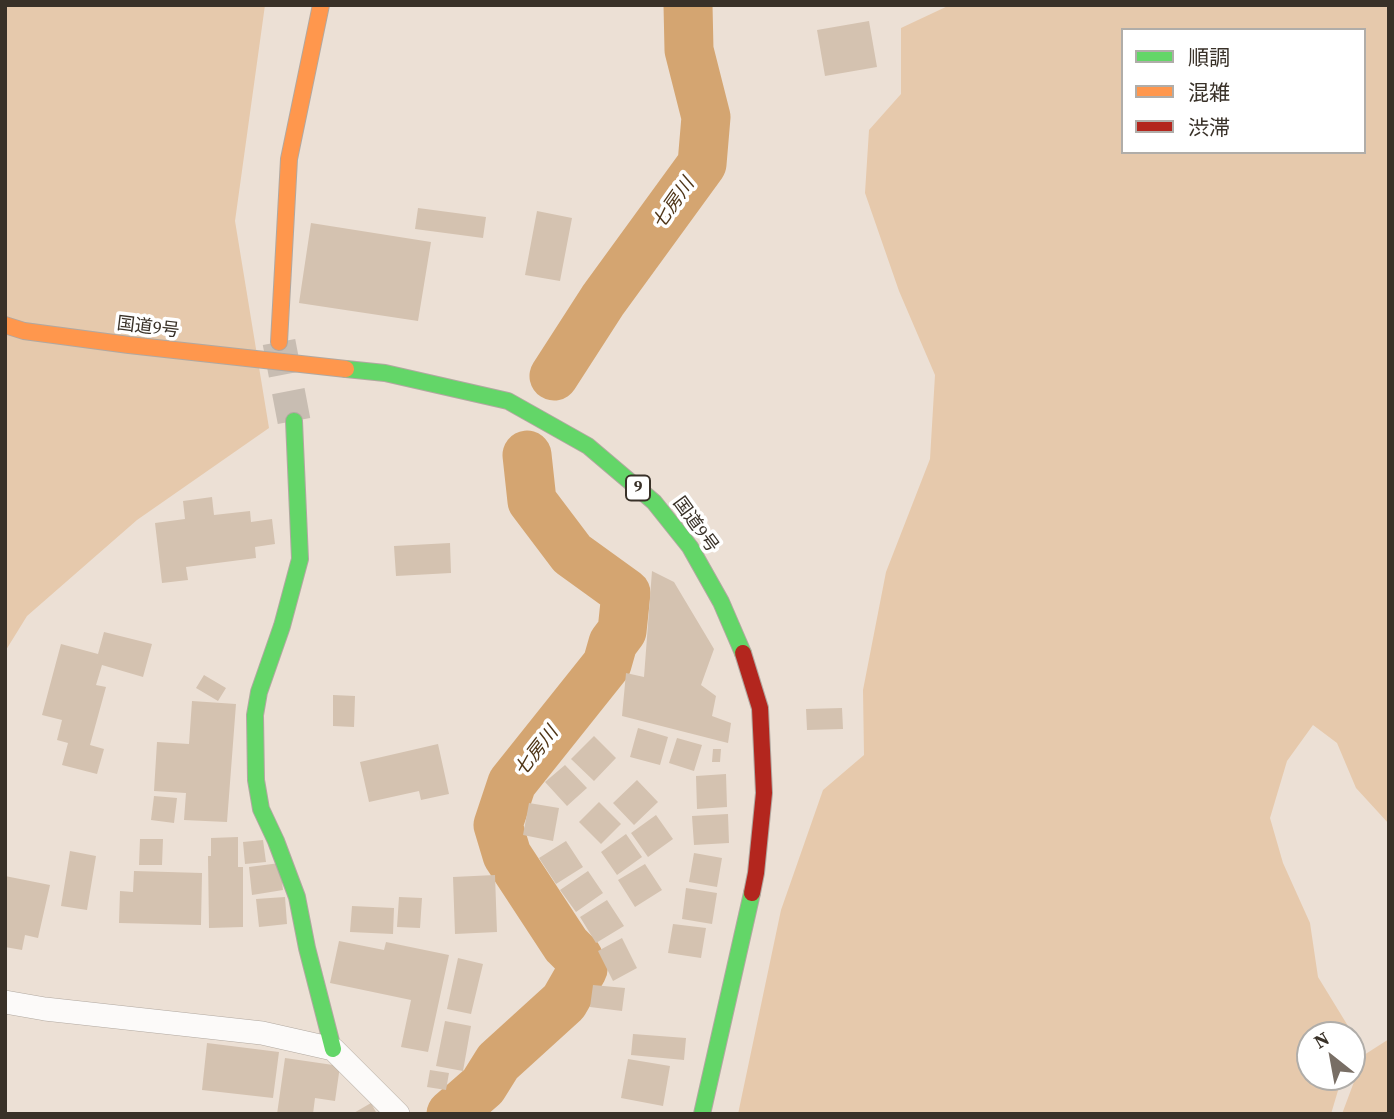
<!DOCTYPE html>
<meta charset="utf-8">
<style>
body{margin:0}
#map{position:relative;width:1394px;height:1119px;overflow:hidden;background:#ece0d5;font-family:"Source Serif 4","Noto Sans JP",serif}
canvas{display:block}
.frame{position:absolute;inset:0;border:7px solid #393128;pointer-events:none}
.legend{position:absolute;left:1121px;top:28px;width:245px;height:126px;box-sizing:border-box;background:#fff;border:2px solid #b0ada9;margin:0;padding:9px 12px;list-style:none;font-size:21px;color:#393128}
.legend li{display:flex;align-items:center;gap:14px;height:35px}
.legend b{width:35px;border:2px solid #b0ada9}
.north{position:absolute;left:1296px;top:1021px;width:70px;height:70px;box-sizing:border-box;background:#fff;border:2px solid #b0ada9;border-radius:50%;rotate:329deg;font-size:19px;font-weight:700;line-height:28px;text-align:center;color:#393128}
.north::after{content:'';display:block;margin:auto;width:24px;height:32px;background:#786e65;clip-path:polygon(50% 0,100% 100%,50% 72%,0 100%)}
</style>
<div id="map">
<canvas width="1394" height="1119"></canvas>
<div class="frame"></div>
<ul class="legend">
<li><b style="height:9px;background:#63d668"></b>順調</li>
<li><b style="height:9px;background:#ff974d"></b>混雑</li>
<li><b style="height:9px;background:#b3261e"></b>渋滞</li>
</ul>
<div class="north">N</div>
</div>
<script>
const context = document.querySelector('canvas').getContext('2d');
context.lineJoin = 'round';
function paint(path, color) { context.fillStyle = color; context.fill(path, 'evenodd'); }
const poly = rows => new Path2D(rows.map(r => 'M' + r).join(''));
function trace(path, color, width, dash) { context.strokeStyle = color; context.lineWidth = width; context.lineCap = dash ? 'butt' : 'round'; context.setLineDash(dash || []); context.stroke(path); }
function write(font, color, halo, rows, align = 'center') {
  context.font = font + ' "Source Serif 4","Noto Sans JP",serif'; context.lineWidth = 7; context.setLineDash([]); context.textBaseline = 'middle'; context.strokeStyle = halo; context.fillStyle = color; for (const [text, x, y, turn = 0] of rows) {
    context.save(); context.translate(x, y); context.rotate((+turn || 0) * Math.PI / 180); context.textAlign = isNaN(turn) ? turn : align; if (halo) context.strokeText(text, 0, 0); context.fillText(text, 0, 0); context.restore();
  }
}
paint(poly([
 [5,5,265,5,235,221,269,428,137,520,27,616,6,650,5,757],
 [950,5,1389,5,1389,824,1356,788,1337,743,1313,725,1287,761,1270,818,1283,863,1310,923,1318,977,1348,1026,1349,1035,1310,1035,1310,1077,1342,1077,1331,1114,738,1114,781,910,823,790,864,755,863,690,886,572,930,459,935,375,899,291,865,193,869,130,901,94,901,28],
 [1123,30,1364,30,1364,152,1123,152],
 [1389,1039,1389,1114,1342,1114,1364,1055]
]), '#e6c9ac');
trace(poly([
 [554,376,603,300,702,164,706,117,689,50,688,5],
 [451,1114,483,1086,498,1062,564,1002,583,969,578,957,566,945,507,855,498,825,512,783,607,664,613,643,622,631,626,593,572,554,532,501,527,455]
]), '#d4a571', 49);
paint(poly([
 [869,21,877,67,825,76,817,30],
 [418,208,486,217,483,238,415,229],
 [537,211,572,218,560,281,525,275],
 [311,223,431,242,418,321,299,303],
 [212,497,214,515,250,511,251,522,272,519,275,544,255,547,256,558,186,567,188,580,162,583,155,523,185,519,183,501],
 [450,543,451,573,396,576,394,546],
 [652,571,674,582,714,649,701,685,716,696,712,716,731,723,728,743,622,716,626,673,644,677],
 [104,632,152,644,143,677,102,665,96,685,106,687,90,745,104,749,97,774,62,765,68,743,57,740,62,720,42,715,61,644,98,654],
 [204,675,226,688,218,701,196,688],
 [333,695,355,696,354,727,333,726],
 [192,701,236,704,227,822,184,820,186,793,154,791,157,742,189,744],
 [842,708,843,729,807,730,806,709],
 [638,728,668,737,660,765,630,757],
 [594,736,616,758,594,781,571,759],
 [677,738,702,745,694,771,669,763],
 [438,744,449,794,421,800,419,791,369,802,360,762],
 [713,749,721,749,720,762,712,762],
 [565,765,587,788,567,806,545,782],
 [726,774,727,807,697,809,696,776],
 [637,780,658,802,634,825,613,803],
 [154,796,177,798,174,823,151,820],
 [599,802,621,824,601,844,579,822],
 [529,803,559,808,553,841,523,835],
 [728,814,729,843,694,845,692,816],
 [656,815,673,839,648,857,631,833],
 [626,834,642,857,617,875,601,852],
 [238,837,238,867,243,867,243,927,209,928,208,856,211,856,211,838],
 [140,839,163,839,162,865,139,865],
 [263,840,266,862,245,864,243,842],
 [566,841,583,867,556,884,539,858],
 [70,851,96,856,87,910,61,906],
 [694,853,722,858,717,887,689,882],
 [280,863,283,890,252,895,249,867],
 [645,864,662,890,635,907,618,880],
 [134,871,202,873,201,925,119,923,120,891,133,892],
 [588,871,603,893,576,912,560,890],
 [495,875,497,932,455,934,453,877],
 [5,876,50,885,38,938,25,935,22,950,5,947],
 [686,888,717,893,712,924,682,919],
 [285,897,287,924,259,927,256,899],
 [399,897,422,898,420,928,397,927],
 [607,900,624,926,596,943,580,917],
 [352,906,394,908,393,934,350,932],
 [673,924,706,928,701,958,668,953],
 [622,938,637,968,613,981,598,951],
 [339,941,384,950,386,942,449,955,428,1052,401,1047,411,1000,330,983],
 [458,958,483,964,471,1014,447,1009],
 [593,985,625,988,622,1011,590,1007],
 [445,1021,471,1026,463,1071,436,1066],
 [633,1034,686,1038,684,1060,631,1055],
 [207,1043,279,1052,273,1098,202,1090],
 [285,1058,340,1066,335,1101,315,1098,313,1114,277,1114],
 [628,1059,670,1066,663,1106,621,1098],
 [430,1070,449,1073,446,1090,427,1087],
 [371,1103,377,1114,352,1114]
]), '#d4c2b0');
trace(poly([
 [279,342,294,421]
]), '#c8bdb2', 33, [33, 17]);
const street = poly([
 [5,1002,45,1009,262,1033,333,1049,398,1114]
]);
const fast = poly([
 [346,369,385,373,508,401,588,446,654,502,690,547,721,602,743,653],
 [294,421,300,559,282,626,259,692,255,715,256,780,261,809,276,841,297,897,307,948,333,1049],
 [702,1114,752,893]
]);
const slow = poly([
 [5,325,24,331,129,345,346,369],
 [279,342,289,159,321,5]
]);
const jam = poly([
 [743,653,760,708,764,793,756,873,752,893]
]);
trace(street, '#b1a8a0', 24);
trace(fast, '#b1a8a0', 18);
trace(slow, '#b1a8a0', 18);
trace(jam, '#b1a8a0', 18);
trace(street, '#fcfaf9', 23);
trace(fast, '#63d668', 16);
trace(slow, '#ff974d', 16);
trace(jam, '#b3261e', 16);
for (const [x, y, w] of [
 [638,488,24]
]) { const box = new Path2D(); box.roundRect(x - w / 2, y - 12.5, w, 25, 5); context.fillStyle = '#fff'; context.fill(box); trace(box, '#393128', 2); }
write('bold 16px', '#393128', null, [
 ["9",638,488]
]);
write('18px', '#393128', '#fff', [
 ["国道9号",148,328,7],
 ["国道9号",695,525,54]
]);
write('italic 19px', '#4f3517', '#fff', [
 ["七房川",674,204,-55],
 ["七房川",537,752,-52]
]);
</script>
